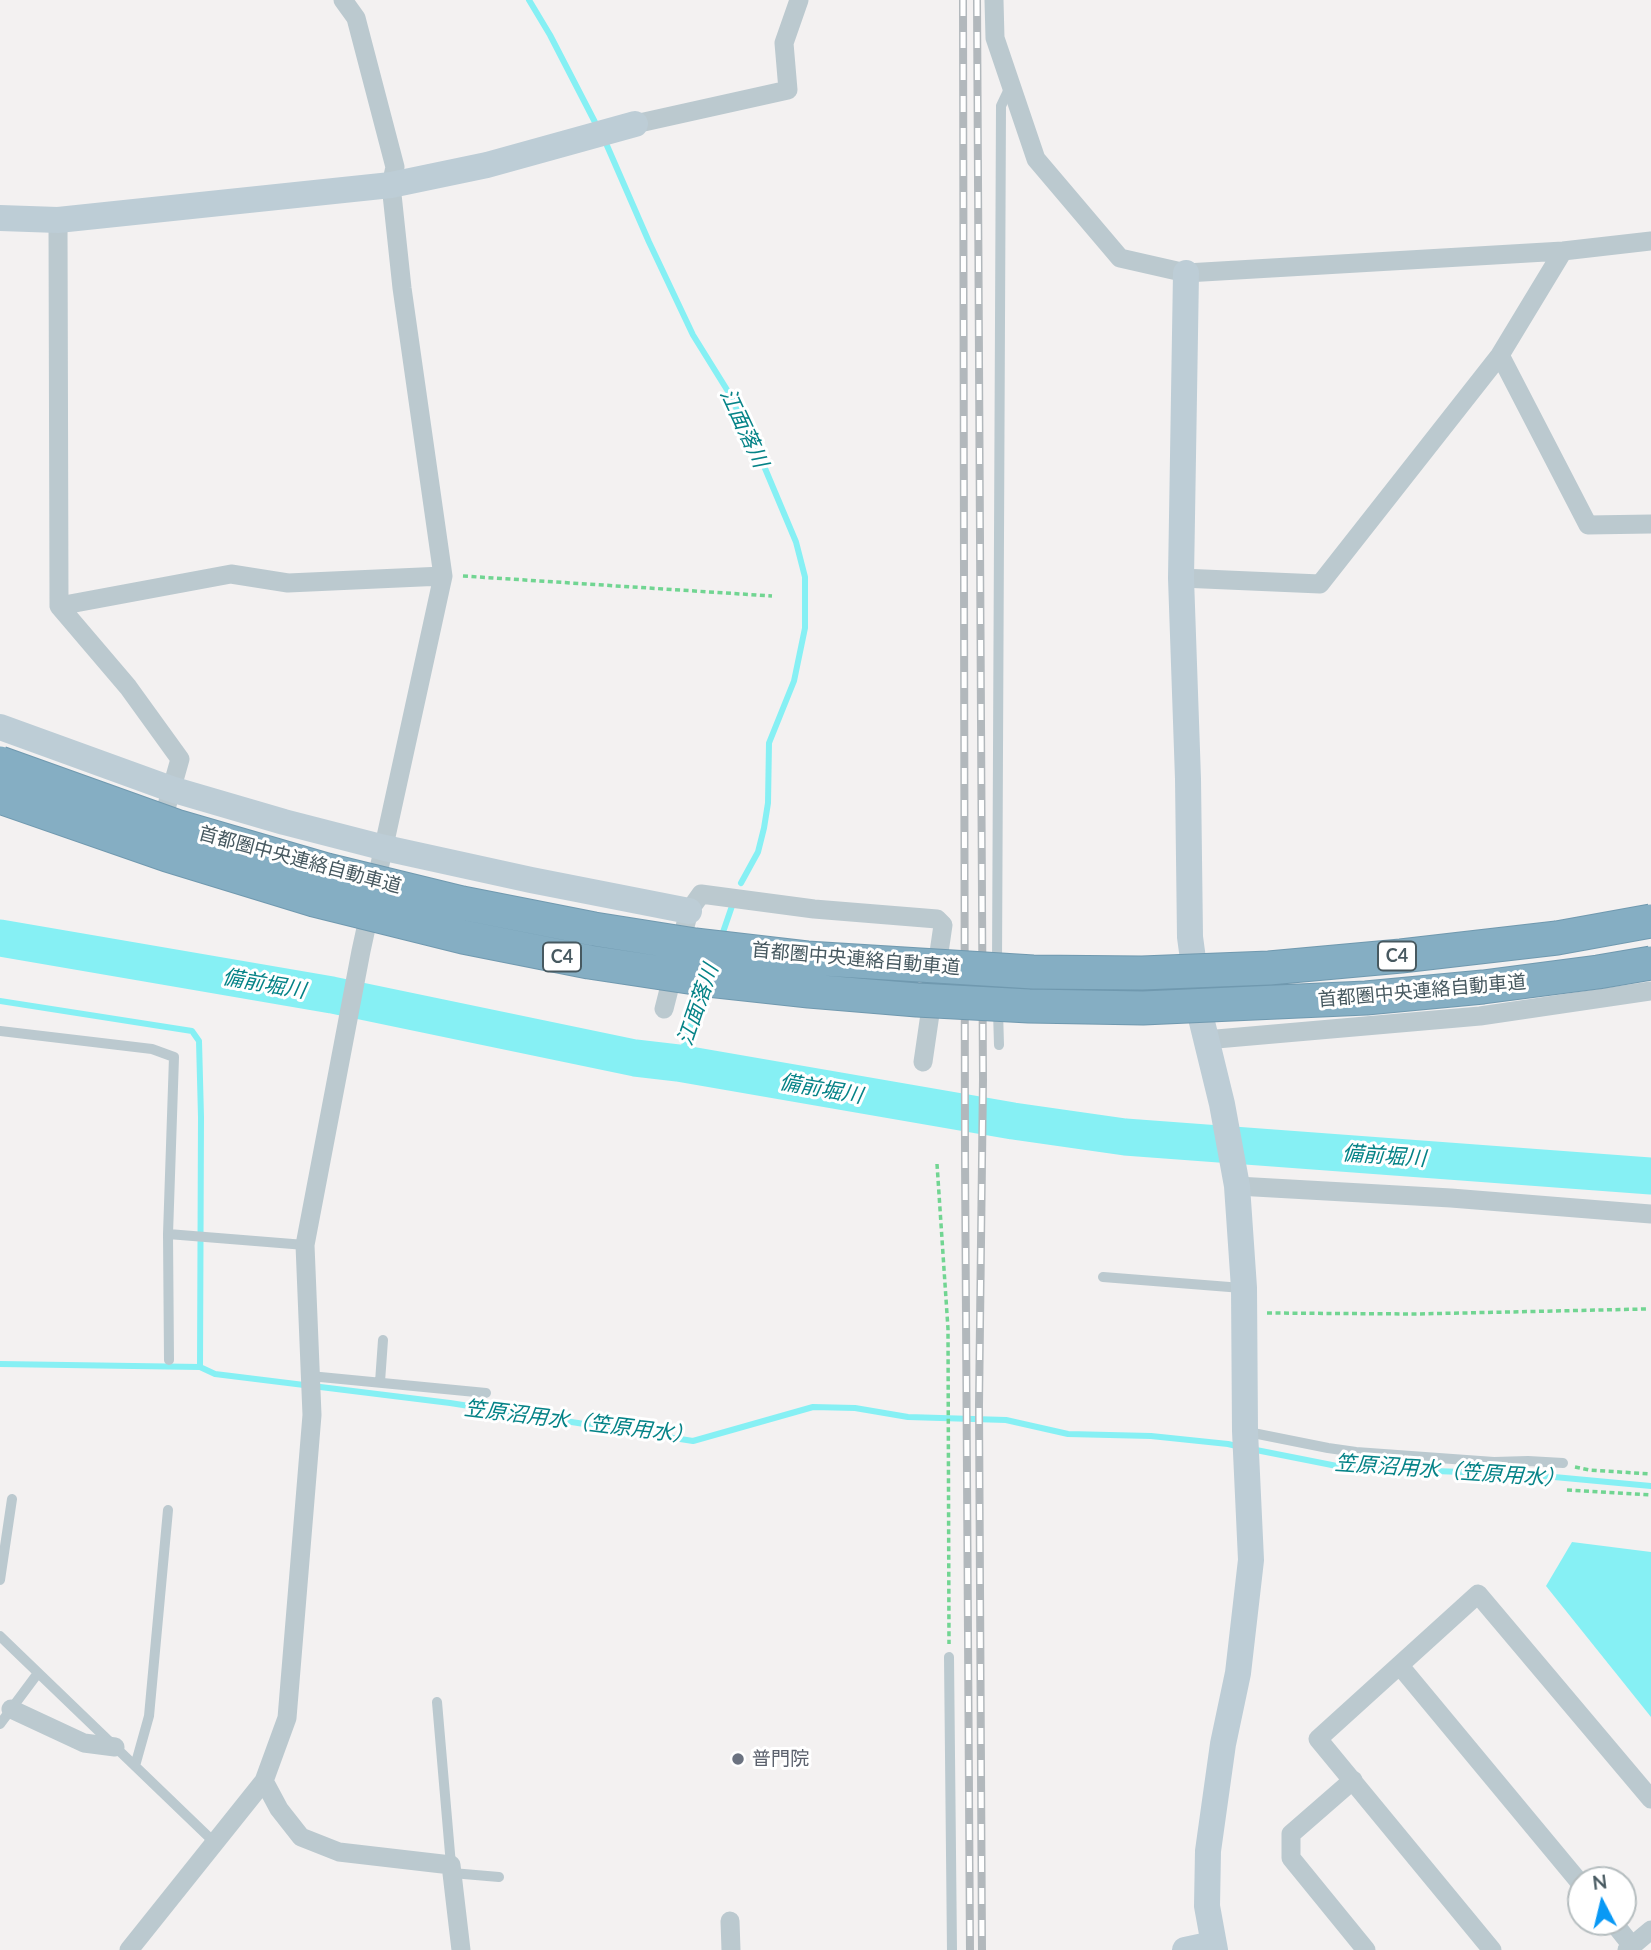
<!DOCTYPE html>
<meta charset="utf-8">
<style>
body{margin:0}
#map{position:relative;width:1651px;height:1950px;overflow:hidden;background:#f3f1f1;font-family:Lato,sans-serif}
canvas{display:block}
.north{position:absolute;left:1567px;top:1866px;width:70px;height:70px;box-sizing:border-box;background:#fff;border:2px solid #b5bdbf;border-radius:50%;rotate:353deg;font-size:19px;font-weight:700;line-height:28px;text-align:center;color:#475960}
.north::after{content:'';display:block;margin:auto;width:24px;height:32px;background:#0999f5;clip-path:polygon(50% 0,100% 100%,50% 72%,0 100%)}
</style>
<div id="map">
<canvas width="1651" height="1950"></canvas>
<div class="north">N</div>
</div>
<script>
const context = document.querySelector('canvas').getContext('2d');
context.lineJoin = 'round';
function paint(path, color) { context.fillStyle = color; context.fill(path, 'evenodd'); }
const poly = rows => new Path2D(rows.map(r => 'M' + r).join(''));
function trace(path, color, width, dash) { context.strokeStyle = color; context.lineWidth = width; context.lineCap = dash ? 'butt' : 'round'; context.setLineDash(dash || []); context.stroke(path); }
function write(font, color, halo, rows, align = 'center') {
  context.font = font + ' Lato,"Noto Sans JP",sans-serif'; context.lineWidth = 6; context.setLineDash([]); context.textBaseline = 'middle'; context.strokeStyle = halo; context.fillStyle = color; for (const [text, x, y, turn = 0] of rows) {
    context.save(); context.translate(x, y); context.rotate((+turn || 0) * Math.PI / 180); context.textAlign = isNaN(turn) ? turn : align; if (halo) context.strokeText(text, 0, 0); context.fillText(text, 0, 0); context.restore();
  }
}
paint(poly([
 [1572,1542,1651,1552,1651,1717,1546,1586]
]), '#86f0f4');
trace(poly([
 [529,0,550,35,598,128],
 [605,141,649,242,693,335,729,393,764,466,796,542,805,577,805,628,794,681,769,743,768,803,764,828,758,852,741,883],
 [721,938,732,906],
 [0,1001,192,1031,199,1041,201,1117,200,1367],
 [678,1063,703,991],
 [0,1364,200,1367,215,1374,450,1403,693,1441,813,1407,855,1408,908,1417,1006,1420,1068,1434,1151,1436,1228,1444,1241,1447],
 [1251,1449,1347,1468,1522,1474,1651,1486]
]), '#86f0f4', 6);
trace(poly([
 [0,938,332,995,635,1058,678,1063,1013,1121,1125,1137,1651,1176]
]), '#86f0f4', 37);
trace(poly([
 [463,576,772,596],
 [937,1164,948,1329,949,1644],
 [1267,1313,1416,1314,1646,1309],
 [1575,1467,1589,1470,1651,1474],
 [1567,1490,1651,1495]
]), '#71d592', 3.5, [5, 3.5]);
trace(poly([
 [997,964,1001,106,1009,89],
 [998,1011,999,1045],
 [0,1031,152,1049,174,1057,168,1234,305,1245],
 [168,1234,169,1360],
 [1103,1277,1242,1288],
 [310,1376,486,1393],
 [380,1382,383,1340],
 [1248,1432,1328,1448,1356,1452,1494,1462,1528,1461,1563,1463],
 [0,1580,12,1499],
 [0,1636,215,1843],
 [949,1657,952,1950],
 [437,1702,451,1865],
 [0,1724,38,1673],
 [135,1766,149,1716,168,1510],
 [452,1873,499,1877]
]), '#bbc9cf', 10);
trace(poly([
 [994,0,995,38,1036,159,1120,258,1186,273,1563,251,1651,241],
 [635,124,788,90,784,43,799,0],
 [58,220,59,606,128,687,180,759,160,830],
 [1500,355,1588,525,1651,524],
 [1181,578,1320,584,1500,355,1563,251],
 [59,606,231,574,288,583,443,576,402,288,391,185,395,167,356,18,343,0],
 [664,1009,689,911,701,894,814,909,937,919,943,925,923,1062],
 [1205,1040,1480,1016,1651,991],
 [1237,1186,1451,1198,1651,1214],
 [1400,1666,1581,1884],
 [11,1709,84,1743,115,1747],
 [1353,1780,1291,1834,1291,1858,1366,1950],
 [264,1781,279,1809,301,1837,339,1852,451,1865,461,1950],
 [730,1921,731,1950],
 [1613,1922,1632,1946],
 [129,1950,264,1781,287,1718,312,1415,305,1245,361,951,443,576],
 [1492,1950,1318,1739,1478,1594,1651,1799],
 [1627,1950,1651,1930]
]), '#bbc9cf', 19);
trace(poly([
 [0,218,58,220,391,185,487,165,635,124],
 [1186,273,1181,578,1188,779,1190,937,1201,1018,1222,1104,1237,1186,1244,1288,1245,1431,1251,1560,1238,1673,1223,1744,1208,1851,1207,1906,1215,1950],
 [0,727,171,789,284,822,385,848,531,880,689,911],
 [1185,1950,1213,1944]
]), '#bdcdd6', 26);
const rail = poly([
 [963,0,965,1158,970,1950],
 [977,0,983,1079,979,1405,982,1950]
]);
trace(rail, '#b2b8bc', 8);
trace(rail, '#fff', 5, [16]);
const highwayBridge = poly([
 [0,763,176,826,327,870,462,903,594,929,695,945,807,958,1033,972,1142,973,1269,968,1401,956,1557,938,1651,921],
 [0,797,167,855,314,900,463,937,589,962,708,980,809,991,917,1000,1029,1006,1143,1008,1366,998,1483,987,1598,972,1651,963]
]);
trace(highwayBridge, '#7099af', 35, []);
trace(highwayBridge, '#85aec3', 33);
for (const [x, y, r, color] of [
 [738,1759,7,"#6b7280"]
]) { const dot = new Path2D(); dot.arc(x, y, r, 0, 2 * Math.PI); context.fillStyle = color; context.fill(dot); trace(dot, '#fff', 2.5); }
for (const [x, y, w] of [
 [1397,956,38],
 [562,957,38]
]) { const box = new Path2D(); box.roundRect(x - w / 2, y - 14.5, w, 29, 5); context.fillStyle = '#fff'; context.fill(box); trace(box, '#475960', 2); }
write('bold 18px', '#475960', null, [
 ["C4",1397,956],
 ["C4",562,957]
]);
write('19px', '#475960', '#fff', [
 ["首都圏中央連絡自動車道",300,860,15],
 ["首都圏中央連絡自動車道",856,959,5],
 ["首都圏中央連絡自動車道",1422,991,-5]
]);
write('19px', '#5b616d', '#fff', [
 ["普門院",752,1759]
], 'left');
write('italic 21px', '#058387', '#fff', [
 ["江面落川",744,428,65],
 ["備前堀川",264,984,10],
 ["江面落川",698,1005,-71],
 ["備前堀川",821,1089,10],
 ["備前堀川",1384,1156,4],
 ["笠原沼用水（笠原用水）",579,1422,7],
 ["笠原沼用水（笠原用水）",1450,1471,4]
]);
</script>
